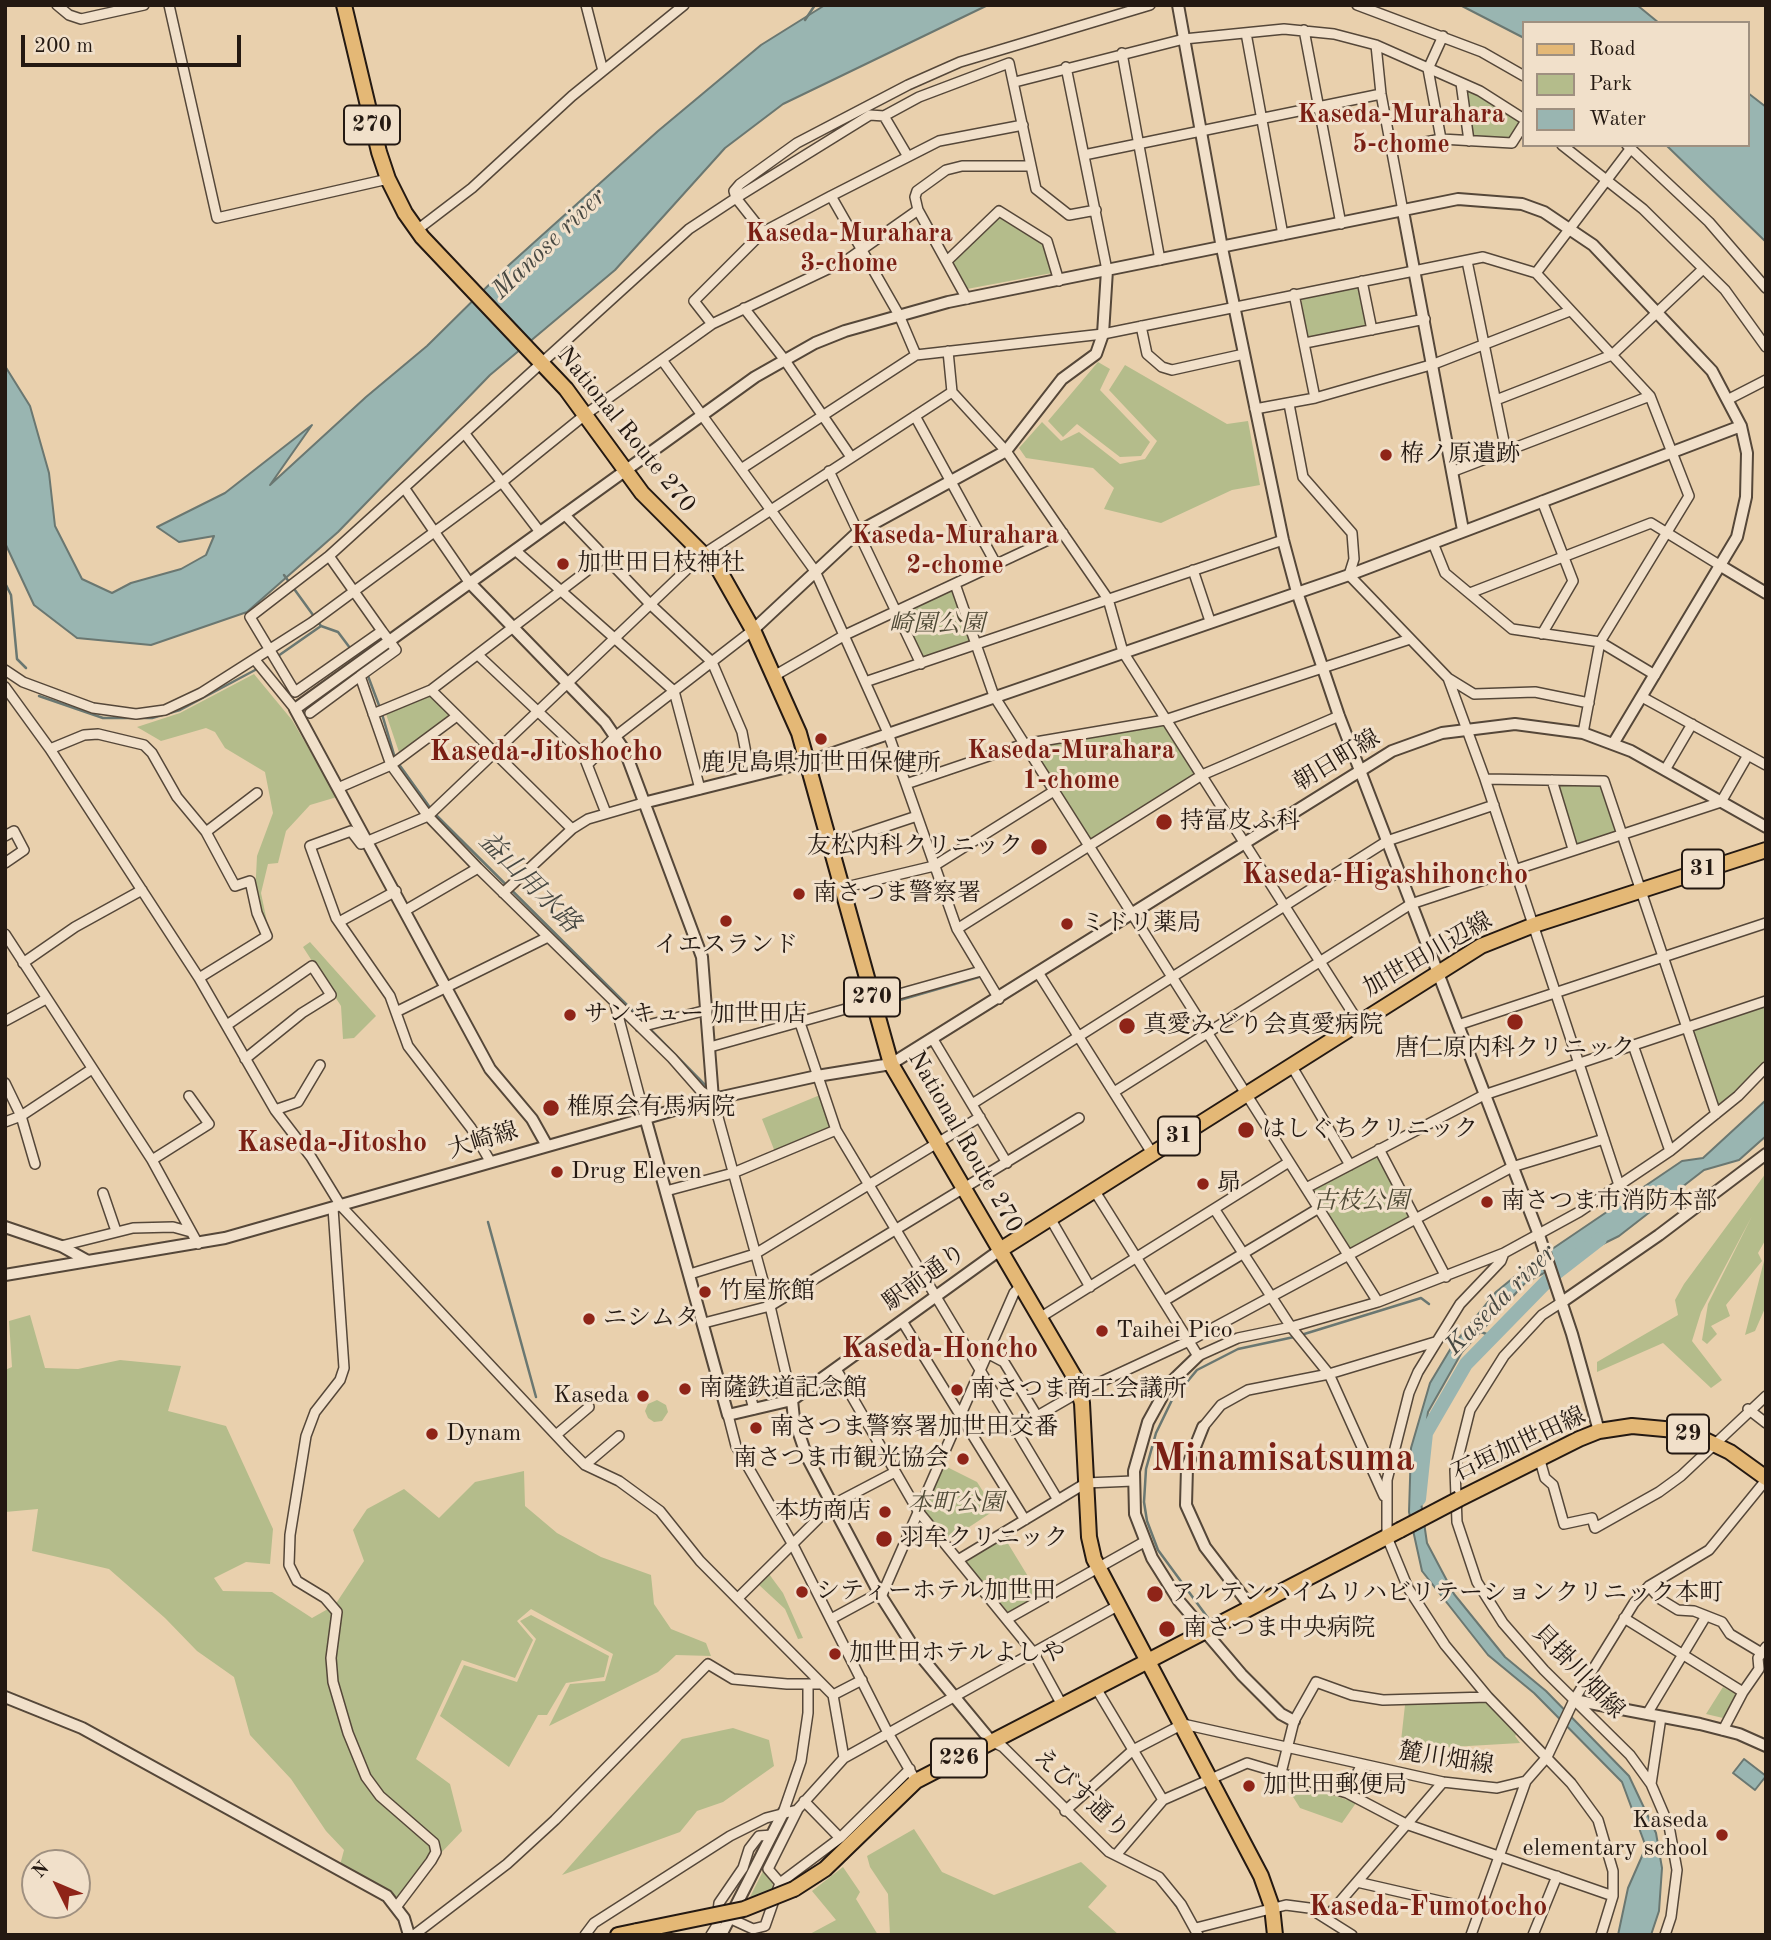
<!DOCTYPE html>
<meta charset="utf-8">
<style>
body{margin:0}
#map{position:relative;width:1771px;height:1940px;overflow:hidden;background:#e9d0ad;font-family:"Old Standard TT",serif}
canvas{display:block}
.frame{position:absolute;inset:0;border:7px solid #241912;pointer-events:none}
.legend{position:absolute;left:1522px;top:21px;width:228px;height:126px;box-sizing:border-box;background:#f1e0ca;border:2px solid #9f9080;margin:0;padding:9px 12px;list-style:none;font-size:21px;color:#241912}
.legend li{display:flex;align-items:center;gap:14px;height:35px}
.legend b{width:35px;border:2px solid #9f9080}
.north{position:absolute;left:21px;top:1849px;width:70px;height:70px;box-sizing:border-box;background:#f1e0ca;border:2px solid #9f9080;border-radius:50%;rotate:313deg;font-size:19px;font-weight:700;line-height:28px;text-align:center;color:#241912}
.north::after{content:'';display:block;margin:auto;width:24px;height:32px;background:#8f2418;clip-path:polygon(50% 0,100% 100%,50% 72%,0 100%)}
.scale{position:absolute;left:21px;top:35px;width:220px;height:32px;box-sizing:border-box;border:4px solid #241912;border-top:0;padding-left:9px;font-size:21px;line-height:24px;white-space:nowrap;color:#241912;-webkit-text-stroke:5px #f1e0ca;paint-order:stroke}
</style>
<div id="map">
<canvas width="1771" height="1940"></canvas>
<div class="frame"></div>
<ul class="legend">
<li><b style="height:9px;background:#e4b876"></b>Road</li>
<li><b style="height:19px;background:#b4bc8b"></b>Park</li>
<li><b style="height:19px;background:#99b5b1"></b>Water</li>
</ul>
<div class="north">N</div>
<div class="scale">200 m</div>
</div>
<script>
const context = document.querySelector('canvas').getContext('2d');
context.lineJoin = 'round';
function paint(path, color) { context.fillStyle = color; context.fill(path, 'evenodd'); }
const poly = rows => new Path2D(rows.map(r => 'M' + r).join(''));
function trace(path, color, width, dash) { context.strokeStyle = color; context.lineWidth = width; context.lineCap = dash ? 'butt' : 'round'; context.setLineDash(dash || []); context.stroke(path); }
function write(font, color, halo, rows, align = 'center') {
  context.font = font + ' "Old Standard TT","Noto Serif JP",serif'; context.lineWidth = 6; context.setLineDash([]); context.textBaseline = 'middle'; context.strokeStyle = halo; context.fillStyle = color; for (const [text, x, y, turn = 0] of rows) {
    context.save(); context.translate(x, y); context.rotate((+turn || 0) * Math.PI / 180); context.textAlign = isNaN(turn) ? turn : align; if (halo) context.strokeText(text, 0, 0); context.fillText(text, 0, 0); context.restore();
  }
}
paint(poly([
 [1468,90,1521,120,1508,140,1472,136,1465,93],
 [998,216,1046,244,1052,273,967,289,951,260],
 [1357,285,1367,325,1365,329,1310,340,1307,337,1301,297],
 [1098,362,1110,369,1100,390,1150,442,1141,456,1120,457,1077,424,1063,437,1048,421],
 [1125,365,1227,424,1248,421,1260,485,1232,490,1161,523,1104,509,1114,488,1093,468,1026,458,1019,448,1042,422,1061,441,1079,432,1120,464,1145,459,1157,441,1109,390],
 [952,590,970,642,923,658,901,613],
 [254,674,292,720,337,797,310,805,286,831,278,863,268,864,261,893,267,922,264,923,255,896,257,856,273,813,265,772,225,748,215,732,206,728,161,741,137,727,180,713],
 [430,694,451,717,400,755,386,714],
 [1161,723,1166,726,1197,774,1090,842,1030,747],
 [1558,783,1600,784,1618,830,1617,834,1577,846,1555,786],
 [310,942,376,1016,354,1038,343,1039,341,1006,303,947],
 [1766,1005,1766,1061,1719,1107,1716,1106,1692,1033,1694,1028],
 [820,1095,831,1126,829,1130,775,1152,762,1119],
 [1375,1156,1379,1156,1409,1214,1408,1218,1351,1249,1312,1190],
 [1766,1173,1766,1239,1758,1253,1762,1261,1726,1305,1730,1316,1711,1326,1717,1334,1707,1344,1702,1340,1708,1304,1752,1216,1701,1312,1692,1341,1722,1380,1711,1388,1663,1343,1597,1372,1597,1362,1678,1315,1675,1300,1684,1284],
 [1766,1253,1766,1306,1755,1331,1745,1335],
 [30,1315,45,1368,78,1369,120,1360,181,1366,168,1411,226,1426,273,1529,270,1564,246,1562,214,1578,223,1591,272,1592,312,1618,335,1605,364,1561,353,1530,367,1509,404,1489,439,1518,475,1482,524,1471,525,1506,557,1533,601,1557,651,1575,654,1604,671,1629,706,1643,711,1656,676,1655,658,1672,549,1726,570,1684,605,1681,613,1654,531,1609,517,1621,533,1640,515,1678,462,1660,416,1759,450,1784,462,1831,397,1899,340,1865,344,1850,326,1831,291,1779,250,1735,234,1677,197,1651,165,1618,109,1569,32,1551,38,1509,5,1512,5,1370,12,1367,9,1321],
 [657,1400,666,1405,668,1412,662,1421,654,1422,648,1418,645,1411,648,1404],
 [943,1465,977,1482,995,1510,948,1541,924,1509],
 [1004,1537,1040,1596,1009,1613,965,1563],
 [769,1574,783,1593,803,1638,798,1639,785,1609,758,1584],
 [531,1615,609,1656,604,1677,566,1683,547,1715,538,1715,509,1767,440,1716,464,1665,517,1682,536,1639,520,1621],
 [1723,1687,1736,1694,1723,1718,1706,1714],
 [1487,1702,1518,1733,1515,1736,1520,1743,1400,1750,1405,1705],
 [733,1728,769,1740,774,1766,723,1802,697,1811,680,1832,562,1875,682,1739],
 [1286,1779,1324,1792,1356,1803,1342,1823,1300,1808,1285,1784],
 [914,1829,942,1872,994,1895,1081,1862,1107,1886,1088,1907,1119,1935,890,1935,888,1894,870,1867,867,1856],
 [843,1867,860,1892,856,1899,878,1935,808,1935,836,1920,812,1891],
 [763,1871,773,1882,772,1890,749,1899]
]), '#b4bc8b');
const water = poly([
 [825,5,988,5,783,104,725,148,615,270,490,375,338,532,247,612,151,645,77,638,34,605,5,543,5,366,30,406,49,473,55,526,82,579,112,593,131,583,181,569,206,555,214,536,179,542,157,527,225,493,312,425,270,485,366,397,427,346,509,265,658,131,761,45,825,5],
 [1460,5,1637,5,1659,23,1524,23,1524,38,1460,5],
 [1748,93,1766,107,1766,242,1666,145,1748,145,1748,93],
 [1766,1100,1766,1136,1739,1160,1704,1170,1619,1236,1526,1282,1462,1352,1428,1412,1420,1470,1421,1502,1427,1543,1454,1594,1505,1657,1546,1691,1629,1776,1656,1833,1662,1868,1659,1911,1651,1935,1618,1935,1628,1888,1646,1847,1622,1782,1534,1693,1488,1655,1422,1571,1409,1512,1411,1448,1430,1383,1451,1348,1496,1292,1530,1264,1682,1161,1703,1158,1766,1100],
 [1744,1759,1766,1776,1755,1790,1733,1773,1744,1759]
]);
paint(water, '#99b5b1');
trace(water, '#6a7771', 2);
trace(poly([
 [805,20,815,5],
 [284,575,321,626],
 [5,583,11,595,17,659,26,668],
 [321,626,338,632,350,648],
 [278,656,321,626],
 [368,676,380,708],
 [39,696,103,718,152,718,180,710,257,669],
 [382,714,395,758],
 [398,763,431,809],
 [435,814,644,1022],
 [893,1002,979,977],
 [648,1027,707,1087],
 [488,1222,536,1397],
 [1479,1331,1491,1336],
 [1301,1335,1421,1298,1429,1304],
 [1208,1618,1158,1550,1147,1521,1144,1502,1146,1469,1156,1433,1172,1400,1197,1370,1238,1349,1294,1337],
 [1172,1900,1182,1914]
]), '#6a7771', 2.5);
trace(poly([
 [1419,1499,1426,1433,1466,1364,1551,1277,1600,1239]
]), '#99b5b1', 14);
const minor = poly([
 [57,5,69,15,81,19,144,5],
 [169,5,217,218,388,179],
 [586,5,603,71],
 [1357,5,1482,52,1524,76],
 [1304,30,1341,224],
 [1246,33,1283,235],
 [1376,45,1381,94,1403,211],
 [1122,53,1160,260],
 [1066,67,1107,270],
 [1015,82,1184,39,1284,29,1334,34,1376,45,1480,91,1524,119],
 [1461,83,1469,141],
 [884,116,907,155],
 [1441,139,1428,69,1443,36],
 [1562,145,1643,209,1725,290,1766,347],
 [1627,145,1709,222,1766,288],
 [1391,149,1441,139,1512,143,1524,124],
 [1084,155,1381,94],
 [417,230,472,188,572,96,684,5],
 [763,232,736,198,870,115,884,116,919,97,1009,63,1036,189,1069,215,1096,210],
 [947,261,999,211,1047,241,1059,281],
 [1467,261,1506,451],
 [1536,273,1631,148],
 [1362,281,1372,330],
 [1294,294,1315,398],
 [967,299,918,210,915,197,917,191,946,170,962,166,1030,166],
 [744,308,784,359,851,457],
 [712,324,694,301,763,232,831,196],
 [1141,326,1147,354,1162,367,1172,370,1244,354],
 [1305,343,1425,319],
 [948,351,952,392,1006,451,1108,599,1123,652,1359,1023],
 [916,355,899,315,831,196,939,141,1023,125],
 [662,360,815,571,888,733,957,929,999,999],
 [1729,399,1766,380],
 [1496,400,1612,355,1703,269],
 [1289,404,1303,477,1352,533,1354,559,1349,575,1448,678,1474,694,1535,692,1589,703],
 [1255,409,1315,398,1434,364,1570,311],
 [915,416,996,564],
 [465,434,540,532],
 [741,469,916,355,1103,334,1483,257,1536,273,1650,396,1689,496,1600,642,1583,733],
 [829,471,921,664],
 [1454,471,1650,396],
 [405,489,469,582],
 [564,514,650,604,712,662,742,732,750,774],
 [1433,543,1445,573,1512,629,1600,642,1655,675],
 [515,550,674,691,700,789],
 [329,556,382,631],
 [1193,570,1210,621],
 [955,584,994,696,1378,1302],
 [1470,593,1651,523,1721,566],
 [1542,634,1573,581,1542,501],
 [478,655,583,754,606,813],
 [255,660,295,709],
 [5,670,23,682,93,708,136,714,165,710,201,693,311,623,502,482,586,414,712,324,847,260,918,210],
 [774,676,845,635,1063,533],
 [1448,678,1485,779,1619,1185],
 [865,682,1283,540],
 [5,687,50,749,199,978,275,1110,311,1157,341,1206,568,1448,585,1465,619,1481,660,1511,700,1561,833,1695,862,1680],
 [431,690,572,829],
 [1642,697,1766,765],
 [310,713,360,676],
 [373,714,431,690,605,557],
 [50,749,84,735,98,734,144,745,152,753,177,797,206,832,235,886,250,881,257,913,267,936,199,978],
 [589,763,616,736,753,630],
 [1665,770,1692,724],
 [1485,779,1604,781,1716,1114],
 [1552,780,1573,849],
 [906,784,1024,744,1165,720,1410,639],
 [338,788,391,765,457,716],
 [206,832,257,793],
 [5,836,14,831,24,850,5,863],
 [830,845,917,816],
 [842,888,934,866,1054,791],
 [503,893,572,829,588,819,643,803],
 [406,910,478,868],
 [339,922,396,891],
 [957,929,1202,775,1339,716],
 [5,934,152,1160,198,1244],
 [23,963,75,927,142,890],
 [1039,974,1152,1153],
 [615,1004,645,1117],
 [398,1011,548,937],
 [5,1021,46,999],
 [800,1023,836,1130,1058,1500],
 [227,1025,312,966,331,995,302,1013,245,1059],
 [1458,1025,1766,923],
 [640,1027,707,1010],
 [934,1041,1007,1163],
 [1633,1045,1670,1151],
 [710,1047,981,971],
 [1291,1065,1350,1165],
 [5,1083,21,1116,35,1164],
 [1114,1092,1411,904,1721,802,1748,755],
 [972,1104,1387,841,1494,805],
 [275,1110,298,1102,320,1065],
 [5,1122,21,1116,92,1069],
 [1379,1149,1446,1277],
 [152,1160,209,1124,189,1096],
 [490,1161,471,1128,408,1046,390,996,336,918,310,846,351,831,361,844,428,816,702,555,952,392],
 [1306,1188,1484,1095,1766,1001],
 [1094,1190,1198,1356,1238,1338,1291,1327,1378,1302,1504,1253,1579,1212,1670,1151,1738,1096,1766,1067],
 [666,1191,733,1173,836,1130],
 [103,1193,116,1231],
 [333,1208,344,1368,340,1380,315,1412,306,1436,290,1535,289,1565,297,1581,325,1598,337,1612,331,1658,333,1682,348,1733,366,1777,380,1796,434,1843,436,1852,431,1861,397,1906],
 [1215,1210,1291,1327,1329,1374,1384,1496],
 [1050,1218,1090,1287],
 [61,1246,133,1228,173,1227,191,1232],
 [1504,1253,1501,1261,1460,1304,1418,1372,1409,1393,1387,1480,1387,1537,1408,1588,1445,1645,1488,1697,1571,1783,1598,1820,1613,1871,1613,1896,1601,1935],
 [690,1274,755,1254,980,1117],
 [1164,1301,1319,1208],
 [1562,1302,1542,1315,1504,1356,1470,1410,1455,1470,1457,1522,1477,1582,1503,1623,1544,1670,1630,1755,1651,1784,1669,1826,1677,1870,1671,1917,1665,1935],
 [1041,1317,1289,1162],
 [902,1321,1025,1520],
 [704,1323,770,1306,1079,1118],
 [987,1353,1004,1362,1037,1416],
 [836,1369,918,1511,1033,1652,1062,1705],
 [722,1389,742,1384,748,1388,754,1409],
 [792,1400,770,1306,713,1099,701,1091,672,1058,478,868,428,816,391,765,360,676,396,650,382,631,295,692,250,617,329,556,689,229,736,198,734,191,740,184,797,143,908,85,960,62,1150,5],
 [1748,1409,1766,1423],
 [728,1415,736,1446,793,1545,888,1733,916,1781],
 [1203,1427,1221,1405,1248,1390,1329,1374,1435,1342],
 [1015,1429,1079,1392,1189,1341,1512,1167,1604,1139],
 [556,1435,589,1407],
 [1539,1457,1545,1478,1553,1485,1564,1524,1592,1518,1595,1528,1659,1492,1681,1476,1766,1396],
 [585,1465,619,1436],
 [958,1560,1086,1483,1133,1481],
 [1649,1586,1660,1599,1678,1610,1694,1611,1722,1622,1730,1634,1760,1652],
 [739,1597,832,1505,895,1472],
 [881,1597,1014,1293,1021,1286],
 [1624,1618,1743,1692,1723,1730],
 [831,1619,879,1593],
 [1007,1619,1144,1542],
 [1096,1688,1163,1800],
 [1743,1692,1759,1669,1758,1658,1766,1647],
 [833,1695,844,1758],
 [1647,1714,1706,1616],
 [991,1741,1003,1747,1109,1852,1159,1877,1181,1904,1198,1935],
 [1281,1773,1294,1721,1316,1682,1352,1695,1383,1700,1488,1697],
 [1651,1784,1661,1717],
 [1347,1793,1362,1764],
 [804,1801,840,1838,910,1769],
 [1065,1811,1133,1750,1183,1724,1443,1782,1497,1788,1526,1781,1547,1757,1574,1700,1634,1603,1649,1586,1709,1550,1766,1480],
 [783,1813,801,1761,808,1713,808,1685],
 [1116,1855,1163,1800,1247,1763,1347,1793,1406,1824,1613,1896],
 [1357,1882,1479,1910],
 [780,1883,768,1869,798,1809],
 [729,1918,753,1929,765,1926,780,1883,840,1838],
 [1326,1918,1443,1782],
 [1196,1928,1286,1905,1309,1908,1352,1935],
 [414,1935,507,1864,555,1820,708,1664,733,1679,787,1684,821,1684],
 [585,1935,594,1923,730,1836,766,1818,797,1810,844,1758,1119,1605],
 [711,1935,716,1927,719,1903,743,1868,749,1849,759,1836,772,1835],
 [1471,1935,1526,1781],
 [1533,1935,1557,1876]
]);
const tertiary = poly([
 [1178,5,1222,248,1283,540,1297,592,1339,716,1539,1235,1572,1334,1599,1431],
 [1403,211,1463,530],
 [1721,566,1766,593],
 [469,582,605,722,625,751,702,957,713,1099],
 [753,630,858,532,1006,451,1062,379,1096,354,1103,334,1107,270],
 [643,803,807,762,1349,575,1741,426],
 [645,1117,728,1415,792,1400,1000,1250],
 [546,1144,532,1119,490,1069,295,709,755,377,815,343,845,331,948,302,1458,199,1522,204,1544,212,1593,245,1712,371,1741,426,1747,453,1746,497,1737,537,1613,744],
 [5,1227,61,1246,88,1261],
 [5,1275,225,1238,713,1099,817,1076,891,1064,1392,751,1442,733,1515,724,1583,733,1631,751,1766,827],
 [1562,1302,1659,1235,1766,1154],
 [1198,1356,1169,1384,1148,1422,1134,1471,1135,1514,1152,1558,1179,1601,1242,1675,1281,1714,1294,1721],
 [792,1400,794,1419,807,1457,879,1593,914,1648,991,1741],
 [1203,1427,1187,1467,1186,1505,1205,1547,1251,1607],
 [5,1697,82,1728,387,1896,404,1918,409,1935],
 [1574,1700,1700,1724,1739,1734,1766,1746],
 [721,1935,783,1813]
]);
const primary = poly([
 [1000,1250,1481,946,1534,925,1766,850],
 [1459,1499,1579,1439,1599,1431,1632,1426,1675,1430,1699,1437,1730,1452,1766,1478],
 [1148,1661,1400,1530]
]);
const trunk = poly([
 [344,5,379,152,388,179,405,213,422,237,566,389,642,493,719,570,753,630,799,733,891,1064,1075,1378,1082,1403,1089,1537,1094,1559,1261,1876,1272,1907,1275,1935],
 [794,1889,825,1869,916,1781,1148,1661],
 [618,1935,637,1931]
]);
trace(minor, '#554739', 12);
trace(tertiary, '#554739', 14);
trace(primary, '#241912', 18);
trace(trunk, '#241912', 18);
trace(minor, '#f1e0ca', 9);
trace(tertiary, '#f1e0ca', 10);
trace(primary, '#e4b876', 14);
trace(trunk, '#e4b876', 14);
const primaryBridge = poly([
 [1400,1530,1459,1499]
]);
const trunkBridge = poly([
 [637,1931,744,1909,794,1889]
]);
trace(primaryBridge, '#241912', 18, []);
trace(trunkBridge, '#241912', 18, []);
trace(primaryBridge, '#e4b876', 14);
trace(trunkBridge, '#e4b876', 14);
for (const [x, y, r, color] of [
 [1386,455,7,"#8f2418"],
 [563,564,7,"#8f2418"],
 [821,739,7,"#8f2418"],
 [1164,822,9,"#8f2418"],
 [1039,847,9,"#8f2418"],
 [799,894,7,"#8f2418"],
 [726,921,7,"#8f2418"],
 [1067,924,7,"#8f2418"],
 [570,1015,7,"#8f2418"],
 [1515,1022,9,"#8f2418"],
 [1127,1026,9,"#8f2418"],
 [551,1108,9,"#8f2418"],
 [1246,1130,9,"#8f2418"],
 [557,1172,7,"#8f2418"],
 [1203,1184,7,"#8f2418"],
 [1487,1202,7,"#8f2418"],
 [705,1292,7,"#8f2418"],
 [589,1319,7,"#8f2418"],
 [1102,1331,7,"#8f2418"],
 [685,1389,7,"#8f2418"],
 [957,1390,7,"#8f2418"],
 [643,1396,7,"#8f2418"],
 [756,1428,7,"#8f2418"],
 [432,1434,7,"#8f2418"],
 [963,1459,7,"#8f2418"],
 [885,1512,7,"#8f2418"],
 [884,1539,9,"#8f2418"],
 [802,1592,7,"#8f2418"],
 [1155,1594,9,"#8f2418"],
 [1167,1629,9,"#8f2418"],
 [835,1654,7,"#8f2418"],
 [1249,1786,7,"#8f2418"],
 [1722,1835,7,"#8f2418"]
]) { const dot = new Path2D(); dot.arc(x, y, r, 0, 2 * Math.PI); context.fillStyle = color; context.fill(dot); trace(dot, '#f1e0ca', 2.5); }
for (const [x, y, w] of [
 [372,125,56],
 [1703,869,42],
 [872,997,56],
 [1179,1136,42],
 [1688,1434,42],
 [959,1758,56]
]) { const box = new Path2D(); box.roundRect(x - w / 2, y - 19.5, w, 39, 5); context.fillStyle = '#f1e0ca'; context.fill(box); trace(box, '#241912', 2); }
write('bold 23px', '#241912', null, [
 ["270",372,125],
 ["31",1703,869],
 ["270",872,997],
 ["31",1179,1136],
 ["29",1688,1434],
 ["226",959,1758]
]);
write('24px', '#241912', '#f1e0ca', [
 ["National Route 270",626,430,51],
 ["朝日町線",1337,761,-31],
 ["加世田川辺線",1428,955,-30],
 ["大崎線",483,1141,-17],
 ["National Route 270",965,1142,60],
 ["駅前通り",925,1278,-36],
 ["石垣加世田線",1519,1445,-25],
 ["貝掛川畑線",1578,1672,46],
 ["麓川畑線",1446,1759,9],
 ["えびす通り",1081,1794,43]
]);
write('24px', '#241912', '#f1e0ca', [
 ["栫ノ原遺跡",1400,455],
 ["加世田日枝神社",577,564],
 ["鹿児島県加世田保健所",821,764,"center"],
 ["持冨皮ふ科",1180,822],
 ["友松内科クリニック",1023,847,"right"],
 ["南さつま警察署",813,894],
 ["ミドリ薬局",1081,924],
 ["イエスランド",726,946,"center"],
 ["サンキュー 加世田店",584,1015],
 ["真愛みどり会真愛病院",1143,1026],
 ["唐仁原内科クリニック",1515,1049,"center"],
 ["椎原会有馬病院",567,1108],
 ["はしぐちクリニック",1262,1130],
 ["Drug Eleven",571,1172],
 ["昴",1217,1184],
 ["南さつま市消防本部",1501,1202],
 ["竹屋旅館",719,1292],
 ["ニシムタ",603,1319],
 ["Taihei Pico",1116,1331],
 ["南薩鉄道記念館",699,1389],
 ["南さつま商工会議所",971,1390],
 ["Kaseda",629,1396,"right"],
 ["南さつま警察署加世田交番",770,1428],
 ["Dynam",446,1434],
 ["南さつま市観光協会",949,1459,"right"],
 ["本坊商店",871,1512,"right"],
 ["羽牟クリニック",900,1539],
 ["シティーホテル加世田",816,1592],
 ["アルテンハイムリハビリテーションクリニック本町",1171,1594],
 ["南さつま中央病院",1183,1629],
 ["加世田ホテルよしや",849,1654],
 ["加世田郵便局",1263,1786],
 ["Kaseda",1708,1821,"right"],
 ["elementary school",1708,1849,"right"]
], 'left');
write('italic 24px', '#4f4a36', '#f1e0ca', [
 ["崎園公園",937,625],
 ["古枝公園",1361,1202],
 ["本町公園",956,1504]
]);
write('bold 26px', '#7a1f14', '#f1e0ca', [
 ["Kaseda-Murahara",1401,115],
 ["5-chome",1401,145],
 ["Kaseda-Murahara",849,234],
 ["3-chome",849,264],
 ["Kaseda-Murahara",955,536],
 ["2-chome",955,566],
 ["Kaseda-Murahara",1071,751],
 ["1-chome",1071,781]
]);
write('italic 26px', '#474842', '#f1e0ca', [
 ["Manose river",549,244,-44],
 ["益山用水路",529,883,45],
 ["Kaseda river",1501,1300,-45]
]);
write('bold 28px', '#7a1f14', '#f1e0ca', [
 ["Kaseda-Jitoshocho",546,753],
 ["Kaseda-Higashihoncho",1385,876],
 ["Kaseda-Jitosho",332,1144],
 ["Kaseda-Honcho",940,1350],
 ["Kaseda-Fumotocho",1428,1908]
]);
write('bold 38px', '#7a1f14', '#f1e0ca', [
 ["Minamisatsuma",1283,1460]
]);
</script>
